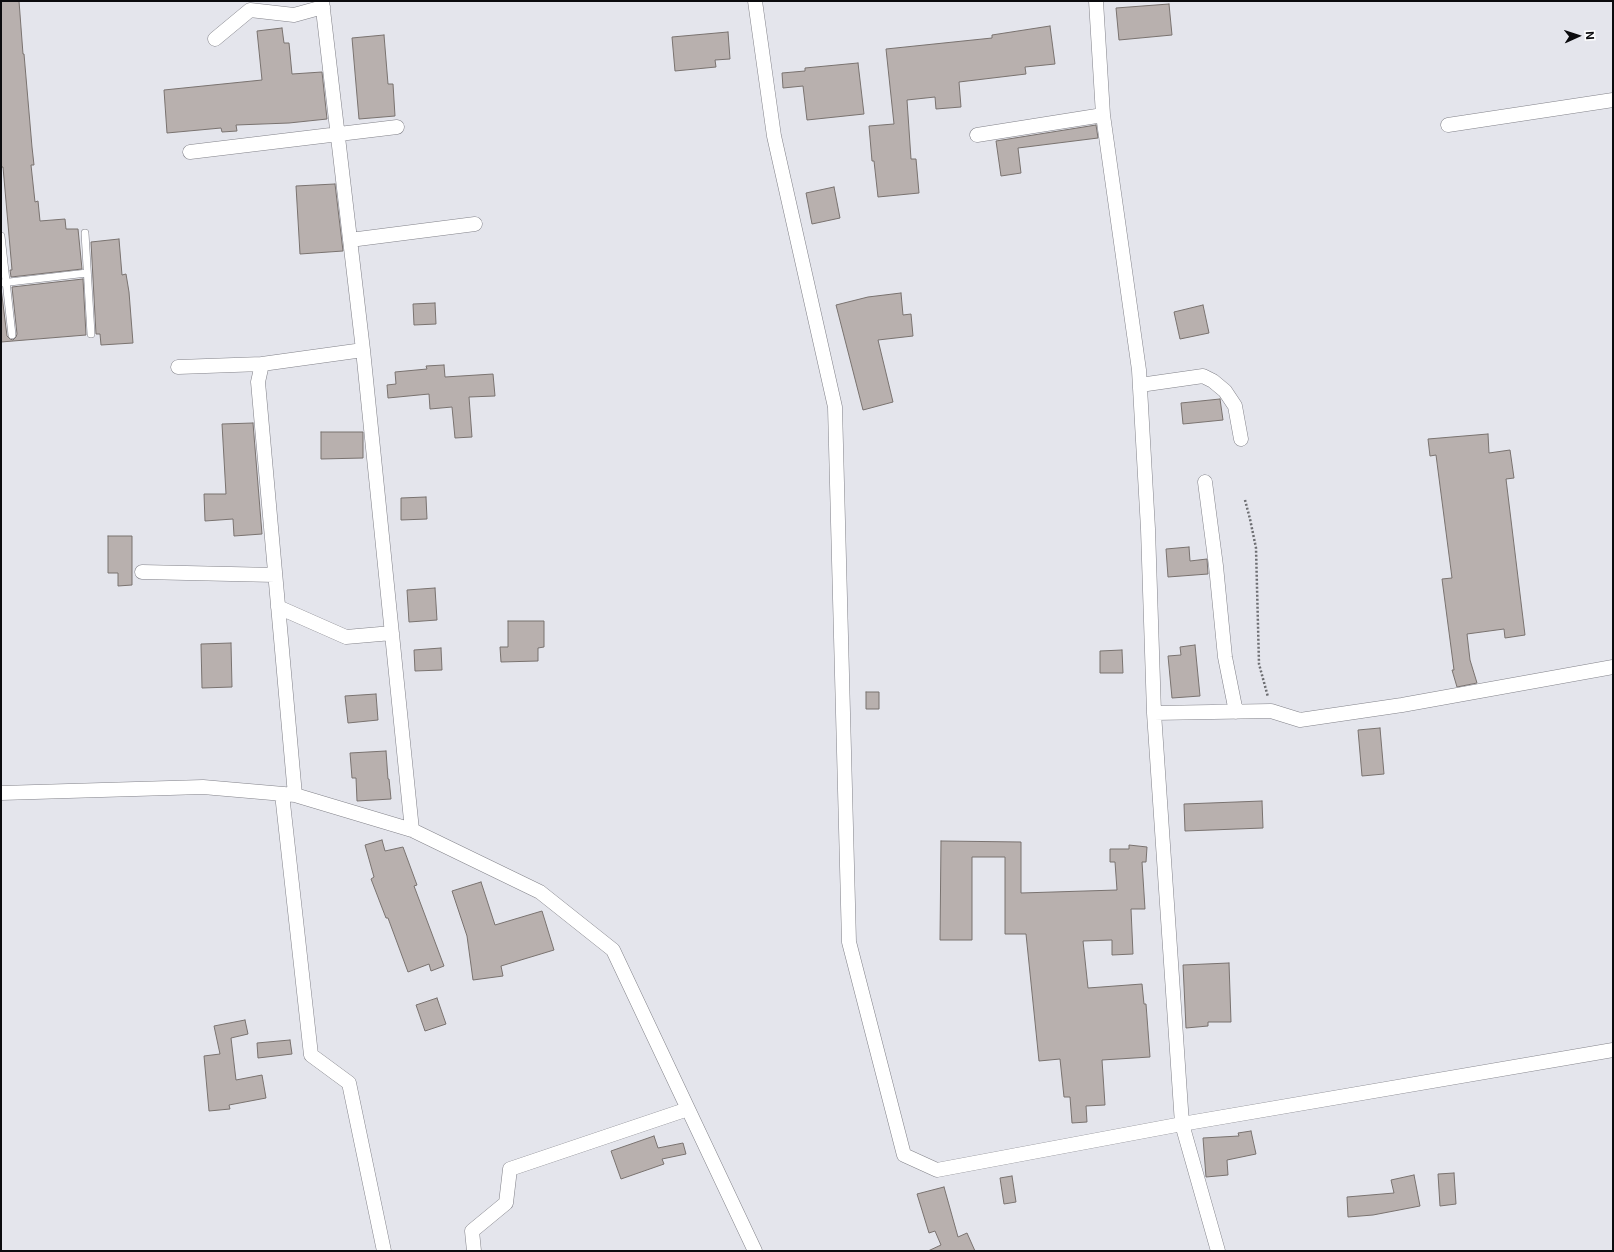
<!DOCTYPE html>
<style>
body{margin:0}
#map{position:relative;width:1614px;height:1252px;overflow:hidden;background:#e4e5ec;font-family:Inter,sans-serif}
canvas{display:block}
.frame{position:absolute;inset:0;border:2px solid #0b0b0e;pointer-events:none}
.north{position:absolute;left:1558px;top:16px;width:40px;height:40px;-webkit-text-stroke:3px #fff;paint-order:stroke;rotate:87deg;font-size:11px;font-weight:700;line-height:16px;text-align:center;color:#0b0b0e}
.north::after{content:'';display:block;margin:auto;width:14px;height:18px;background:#0b0b0e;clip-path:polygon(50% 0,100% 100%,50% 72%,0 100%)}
</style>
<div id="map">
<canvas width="1614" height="1252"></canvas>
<div class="frame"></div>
<div class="north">N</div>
</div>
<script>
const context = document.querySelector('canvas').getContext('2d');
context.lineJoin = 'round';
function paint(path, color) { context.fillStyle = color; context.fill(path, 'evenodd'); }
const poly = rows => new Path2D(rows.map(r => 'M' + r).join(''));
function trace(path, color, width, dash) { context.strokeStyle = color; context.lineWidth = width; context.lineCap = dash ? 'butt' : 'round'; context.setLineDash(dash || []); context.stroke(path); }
const building = poly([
 [1,1,19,1,23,54,24,54,32,147,34,165,31,165,35,202,38,201,40,221,65,219,66,229,78,229,82,269,11,277,10,270,12,270,3,167,1,167,1,1],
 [1169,4,1172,35,1119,40,1116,8,1169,4],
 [1050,26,1055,64,1025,67,1026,74,959,82,961,107,936,109,935,97,907,100,911,159,916,159,919,193,878,197,874,161,872,161,869,126,894,124,886,49,992,38,992,35,1050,26],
 [282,28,284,43,289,43,292,74,322,72,327,119,289,123,236,125,237,131,222,132,221,128,167,133,164,90,262,80,257,31,282,28],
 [728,32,730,59,715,60,716,67,675,71,672,37,728,32],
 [384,35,388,84,393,84,395,116,359,119,352,38,384,35],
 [858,63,864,114,807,120,803,86,783,88,782,73,805,71,805,68,858,63],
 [1096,125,1098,138,1018,148,1021,173,1001,176,996,141,1096,125],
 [335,184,343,251,300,254,296,186,335,184],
 [834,187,840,218,812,224,806,193,834,187],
 [119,239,122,275,126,274,129,292,133,343,101,345,100,334,96,334,91,242,119,239],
 [83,279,86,335,1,342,1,288,7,336,10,339,13,340,16,337,17,334,12,287,83,279],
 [901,293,903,315,911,314,913,336,878,340,893,402,863,410,836,305,868,297,901,293],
 [435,303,436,324,414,325,413,304,435,303],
 [1203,305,1209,333,1180,339,1174,312,1203,305],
 [444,365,445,377,493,374,495,396,469,397,472,437,455,438,452,407,430,409,429,394,388,398,387,385,396,384,395,372,427,369,426,366,444,365],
 [1220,399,1223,420,1183,424,1181,403,1220,399],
 [253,423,262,534,234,536,233,519,205,521,204,494,226,494,222,424,253,423],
 [321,432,363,432,363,458,321,459,321,432],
 [1488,434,1489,453,1510,450,1514,478,1506,479,1525,635,1505,638,1504,629,1467,634,1470,660,1477,683,1457,687,1452,670,1454,670,1442,579,1452,578,1436,455,1430,456,1428,439,1488,434],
 [426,497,427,519,401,520,401,498,426,497],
 [108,536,132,536,132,585,118,586,118,573,108,573,108,536],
 [1189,547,1190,561,1207,559,1208,574,1168,577,1166,549,1189,547],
 [435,588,437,620,409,622,407,590,435,588],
 [508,621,544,621,544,647,538,648,538,661,501,662,500,647,508,647,508,621],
 [231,643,232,687,202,688,201,644,231,643],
 [1195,645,1200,696,1172,698,1168,656,1181,655,1180,647,1195,645],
 [441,648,442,670,415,671,414,650,441,648],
 [1122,650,1123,673,1100,673,1100,651,1122,650],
 [866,692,879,692,879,709,866,709,866,692],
 [376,694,378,720,348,723,345,696,376,694],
 [1380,728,1384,774,1362,776,1358,730,1380,728],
 [386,751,388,779,389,779,391,799,357,801,356,778,352,778,350,753,386,751],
 [1262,801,1263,828,1185,831,1184,804,1262,801],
 [382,840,385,851,403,847,417,885,414,886,444,966,431,971,429,964,408,972,388,918,386,918,371,879,374,877,365,845,382,840],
 [941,841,1021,842,1021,893,1117,890,1115,862,1110,862,1110,849,1129,849,1129,845,1147,847,1146,862,1142,862,1145,909,1131,909,1133,954,1112,955,1112,940,1083,941,1088,988,1142,984,1144,1004,1146,1004,1150,1057,1102,1060,1105,1105,1086,1106,1087,1122,1072,1123,1070,1097,1064,1097,1060,1059,1039,1061,1026,934,1005,934,1005,857,972,857,972,940,940,940,941,841],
 [481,882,495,925,542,911,554,950,501,966,503,976,473,980,467,936,452,891,481,882],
 [1229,963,1231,1022,1208,1022,1208,1026,1186,1028,1183,965,1229,963],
 [437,998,446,1024,425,1031,416,1005,437,998],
 [245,1020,248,1034,231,1038,236,1080,262,1075,266,1098,229,1105,230,1109,209,1111,204,1056,220,1054,214,1026,245,1020],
 [290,1040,292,1054,258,1058,257,1043,290,1040],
 [1251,1131,1256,1154,1227,1160,1228,1175,1206,1177,1203,1138,1239,1136,1238,1133,1251,1131],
 [654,1136,658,1148,683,1143,686,1154,662,1159,664,1164,621,1179,611,1151,654,1136],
 [1454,1173,1456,1204,1440,1206,1438,1174,1454,1173],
 [1414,1175,1420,1206,1373,1215,1348,1217,1347,1197,1394,1193,1391,1180,1414,1175],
 [1012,1176,1016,1202,1004,1204,1000,1178,1012,1176],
 [944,1187,958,1237,967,1233,975,1251,928,1251,941,1245,935,1231,929,1233,917,1194,944,1187]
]);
paint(building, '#b8b0ae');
trace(building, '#79726f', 1);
const lane = poly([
 [85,233,91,334],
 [1,236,12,335],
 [1,283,87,273]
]);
const street = poly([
 [322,1,363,350,412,830],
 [755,1,774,136,835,407,849,942,904,1155,937,1170,1182,1124,1613,1050],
 [215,39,250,10,294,15,323,7],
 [1103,115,1139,370,1148,529,1154,713,1182,1124,1218,1251],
 [1448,125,1613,100],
 [977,135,1103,115,1096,1],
 [190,152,397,127],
 [350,240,475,224],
 [178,367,262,364],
 [1140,385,1203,376,1213,381,1225,391,1235,406,1241,439],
 [1205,482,1216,566,1225,657,1236,712],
 [142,572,275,575],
 [278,607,346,637,392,633],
 [1154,713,1271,711,1300,720,1402,705,1613,667],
 [1,793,203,787,295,795,412,830,540,892,613,950,755,1251],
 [282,794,311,1055,349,1083,384,1251],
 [295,795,258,382,262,364,363,350],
 [474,1251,472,1231,506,1203,510,1169,688,1109]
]);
trace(lane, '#828289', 8);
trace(street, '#828289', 15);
trace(poly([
 [1245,500,1250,519,1256,548,1259,664,1268,697]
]), '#6d6e72', 2.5, [2, 2]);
trace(lane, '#fff', 7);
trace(street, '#fff', 14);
</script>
